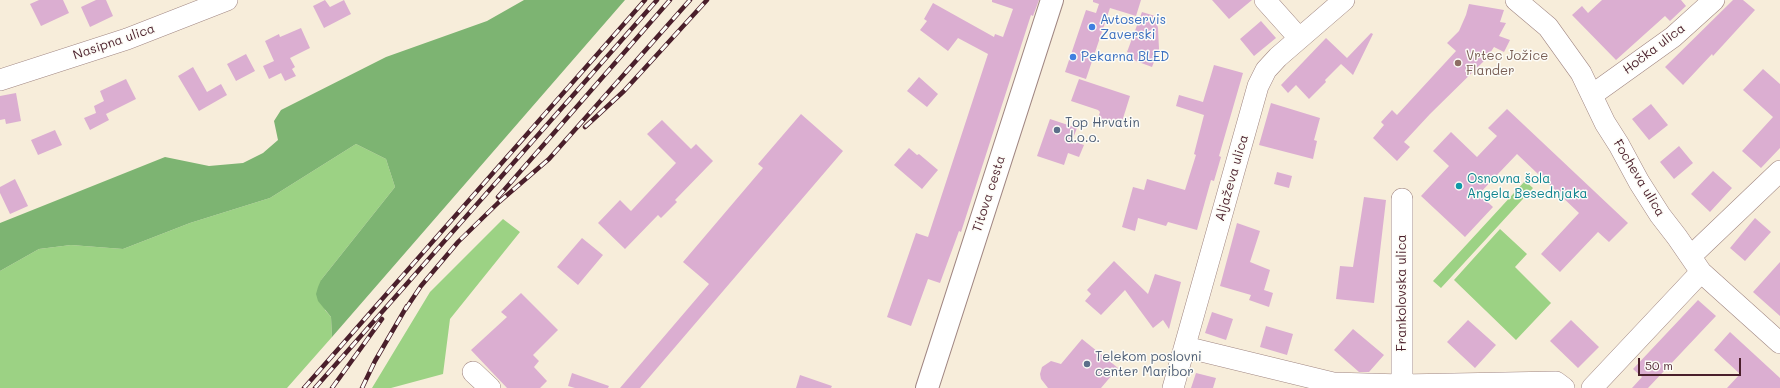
<!DOCTYPE html>
<meta charset="utf-8">
<style>
body{margin:0}
#map{position:relative;width:1780px;height:388px;overflow:hidden;background:#f7edda;font-family:Mali,sans-serif}
canvas{display:block}
.scale{position:absolute;left:1638px;top:358px;width:103px;height:18px;box-sizing:border-box;border:2px solid #4a1f2b;border-top:0;padding-left:5px;font-size:12px;line-height:14px;white-space:nowrap;color:#4a1f2b;-webkit-text-stroke:3px #fdfcf7;paint-order:stroke}
</style>
<div id="map">
<canvas width="1780" height="388"></canvas>
<div class="scale">50 m</div>
</div>
<script>
const context = document.querySelector('canvas').getContext('2d');
context.lineJoin = 'round';
function paint(path, color) { context.fillStyle = color; context.fill(path, 'evenodd'); }
const poly = rows => new Path2D(rows.map(r => 'M' + r).join(''));
function trace(path, color, width, dash) { context.strokeStyle = color; context.lineWidth = width; context.lineCap = dash ? 'butt' : 'round'; context.setLineDash(dash || []); context.stroke(path); }
function write(font, color, halo, rows, align = 'center') {
  context.font = font + ' Mali,sans-serif'; context.lineWidth = 3; context.setLineDash([]); context.textBaseline = 'middle'; context.strokeStyle = halo; context.fillStyle = color; for (const [text, x, y, turn = 0] of rows) {
    context.save(); context.translate(x, y); context.rotate((+turn || 0) * Math.PI / 180); context.textAlign = isNaN(turn) ? turn : align; if (halo) context.strokeText(text, 0, 0); context.fillText(text, 0, 0); context.restore();
  }
}
paint(poly([
 [356,144,386,159,395,187,321,280,325,310,331,317,332,337,287,388,0,388,0,271,39,249,71,245,123,249,190,223,270,198],
 [1525,181,1533,188,1441,288,1433,281],
 [503,219,520,232,450,319,443,374,391,388,372,388,430,292],
 [1500,229,1527,254,1515,267,1551,303,1516,340,1454,280]
]), '#9cd284');
paint(poly([
 [524,0,625,0,332,337,331,317,318,301,316,294,318,287,321,280,395,187,386,159,356,144,270,198,190,223,123,249,71,245,39,249,0,271,0,223,165,157,209,166,243,163,263,153,278,140,274,121,281,110,386,57,487,21]
]), '#7db472');
paint(poly([
 [39,0,63,0,69,13,41,26,30,4],
 [96,0,106,0,113,16,90,27,81,7],
 [325,0,330,7,344,0,351,14,324,28,313,6],
 [992,0,1039,0,1033,16,1031,15,961,232,959,231,940,283,928,279,911,326,887,317,916,233,928,237,988,54,958,38,948,51,920,30,927,21,924,19,933,3,994,37,995,34,1003,37,1013,9,992,2],
 [1093,0,1141,0,1136,16,1110,8,1086,79,1065,72,1086,10,1096,13,1099,4,1093,2],
 [1212,0,1252,0,1229,19],
 [1602,0,1681,0,1686,6,1670,21,1665,16,1616,60,1572,15,1582,6,1588,13],
 [1733,0,1743,0,1755,10,1713,56,1712,54,1683,85,1665,67],
 [1469,4,1504,10,1500,22,1506,23,1499,36,1510,40,1504,52,1494,47,1486,59,1430,114,1404,142,1410,147,1397,161,1373,138,1384,125,1381,122,1392,110,1397,115,1456,51,1447,43,1459,31,1466,15],
 [1142,12,1155,16,1158,28,1159,49,1152,67,1128,58,1129,53,1127,52],
 [1261,21,1276,38,1254,56,1240,39],
 [301,28,310,48,290,58,295,67,292,69,296,76,285,81,281,73,269,79,263,66,274,61,265,41,279,34,280,37],
 [1371,33,1373,34,1353,75,1341,64,1325,80,1326,82,1309,99,1296,85,1288,93,1281,85,1326,38,1347,58],
 [246,54,255,71,236,81,227,64],
 [1214,65,1243,73,1219,156,1221,157,1214,181,1211,180,1197,230,1168,222,1166,226,1138,218,1135,231,1122,227,1133,187,1144,190,1147,179,1185,190,1196,155,1194,154,1204,115,1176,106,1179,95,1203,102],
 [193,67,207,92,221,84,227,95,199,111,178,76],
 [1763,69,1780,84,1780,148,1761,168,1742,151,1773,117,1743,90],
 [919,77,938,94,927,107,907,91],
 [126,79,136,99,106,114,109,120,90,130,84,118,96,113,94,106,104,101,100,91],
 [1079,79,1130,96,1120,128,1097,121,1100,112,1098,110,1071,101],
 [16,93,21,121,6,124,5,119,0,120,0,96],
 [1271,103,1320,118,1314,140,1317,141,1313,159,1259,145],
 [1651,104,1668,125,1649,140,1632,119],
 [1507,109,1628,223,1609,242,1598,232,1560,272,1541,254,1579,213,1517,154,1479,194,1493,207,1465,237,1421,196,1449,166,1433,151,1451,132,1477,157,1497,136,1488,128],
 [801,114,843,151,640,388,620,388,709,284,683,262,763,168,758,164],
 [1050,119,1077,128,1072,141,1084,145,1079,157,1068,153,1064,165,1037,156],
 [662,120,691,149,696,144,713,161,675,200,677,202,661,218,658,215,625,249,598,223,620,200,631,211,676,163,647,134],
 [55,130,62,145,38,155,31,140],
 [1679,146,1693,163,1674,179,1660,162],
 [909,148,917,155,919,154,938,170,922,189,894,165],
 [1713,171,1732,188,1710,212,1691,194],
 [1277,172,1292,176,1289,188,1274,184],
 [15,179,28,206,10,214,0,193,0,187],
 [1364,197,1386,200,1374,303,1336,299,1340,266,1353,267],
 [1755,218,1771,232,1745,261,1730,248],
 [1237,223,1260,231,1250,262,1270,270,1264,290,1273,293,1269,307,1249,300,1251,295,1220,286],
 [582,238,603,255,578,285,557,267],
 [1114,261,1148,294,1155,274,1181,282,1169,329,1163,320,1153,328,1125,290,1101,315,1085,301,1091,294,1087,290],
 [1780,262,1780,316,1753,292],
 [521,293,558,330,533,355,539,361,534,367,547,381,540,388,507,388,471,350,507,317,501,312],
 [1698,300,1716,316,1648,388,1632,388,1642,377,1633,369],
 [1212,312,1233,319,1226,340,1205,333],
 [1468,320,1496,345,1475,368,1447,342],
 [1571,320,1599,347,1578,368,1550,341],
 [1266,326,1293,334,1287,355,1260,347],
 [1353,329,1384,355,1369,372,1359,372,1334,350],
 [1730,332,1780,378,1780,388,1727,388,1740,374,1714,350],
 [1082,339,1118,368,1101,388,1048,388,1041,379,1040,374,1042,367,1051,361,1061,364],
 [572,373,609,386,608,388,575,388,568,386],
 [1196,373,1216,378,1213,388,1191,388],
 [800,375,832,386,831,388,796,388]
]), '#dbaed1');
const minor = poly([
 [1265,0,1299,38],
 [1516,0,1548,27,1581,73,1605,123,1619,145,1639,182,1660,215,1677,237,1701,272,1780,343],
 [0,80,127,39,227,0],
 [1592,95,1673,37,1714,0],
 [1691,256,1780,171],
 [1185,347,1333,383,1402,385,1556,382,1564,388],
 [473,372,490,388],
 [1173,388,1258,86,1266,70,1278,57,1344,0],
 [1402,388,1402,199],
 [1592,388,1701,272]
]);
const major = poly([
 [927,388,1052,0]
]);
trace(minor, '#a08682', 22);
trace(major, '#a08682', 24);
trace(minor, '#fff', 21);
trace(major, '#fff', 22);
const rail = poly([
 [585,127,624,91,707,0],
 [498,197,670,0],
 [405,310,421,286,458,242,499,202,549,159,690,0],
 [304,388,645,0],
 [315,388,657,0],
 [332,388,382,319],
 [362,388,375,361,407,306]
]);
trace(rail, '#4a1f2b', 4.5);
trace(rail, '#fdfcf7', 3, [9]);
for (const [x, y, r, color] of [
 [1092,27,4,"#3f7fe0"],
 [1073,57,4,"#3f7fe0"],
 [1458,63,4,"#8d6e63"],
 [1057,130,4,"#5c6f8a"],
 [1459,186,4,"#0f9aa8"],
 [1087,364,4,"#5c6f8a"]
]) { const dot = new Path2D(); dot.arc(x, y, r, 0, 2 * Math.PI); context.fillStyle = color; context.fill(dot); trace(dot, '#fdfcf7', 1.5); }
write('13px', '#366cbe', '#fdfcf7', [
 ["Avtoservis",1100,20],
 ["Zaverski",1100,35],
 ["Pekarna BLED",1081,57]
], 'left');
write('13px', '#4a1f2b', '#fdfcf7', [
 ["Nasipna ulica",114,42,-19],
 ["Hočka ulica",1654,49,-37],
 ["Aljaževa ulica",1232,178,-74],
 ["Focheva ulica",1639,178,59],
 ["Titova cesta",989,194,-72],
 ["Frankolovska ulica",1402,293,-90]
]);
write('13px', '#785e54', '#fdfcf7', [
 ["Vrtec Jožice",1466,56],
 ["Flander",1466,71]
], 'left');
write('13px', '#4e5e75', '#fdfcf7', [
 ["Top Hrvatin",1065,123],
 ["d.o.o.",1065,138],
 ["Telekom poslovni",1095,357],
 ["center Maribor",1095,372]
], 'left');
write('13px', '#0d838f', '#fdfcf7', [
 ["Osnovna šola",1467,179],
 ["Angela Besednjaka",1467,194]
], 'left');
</script>
